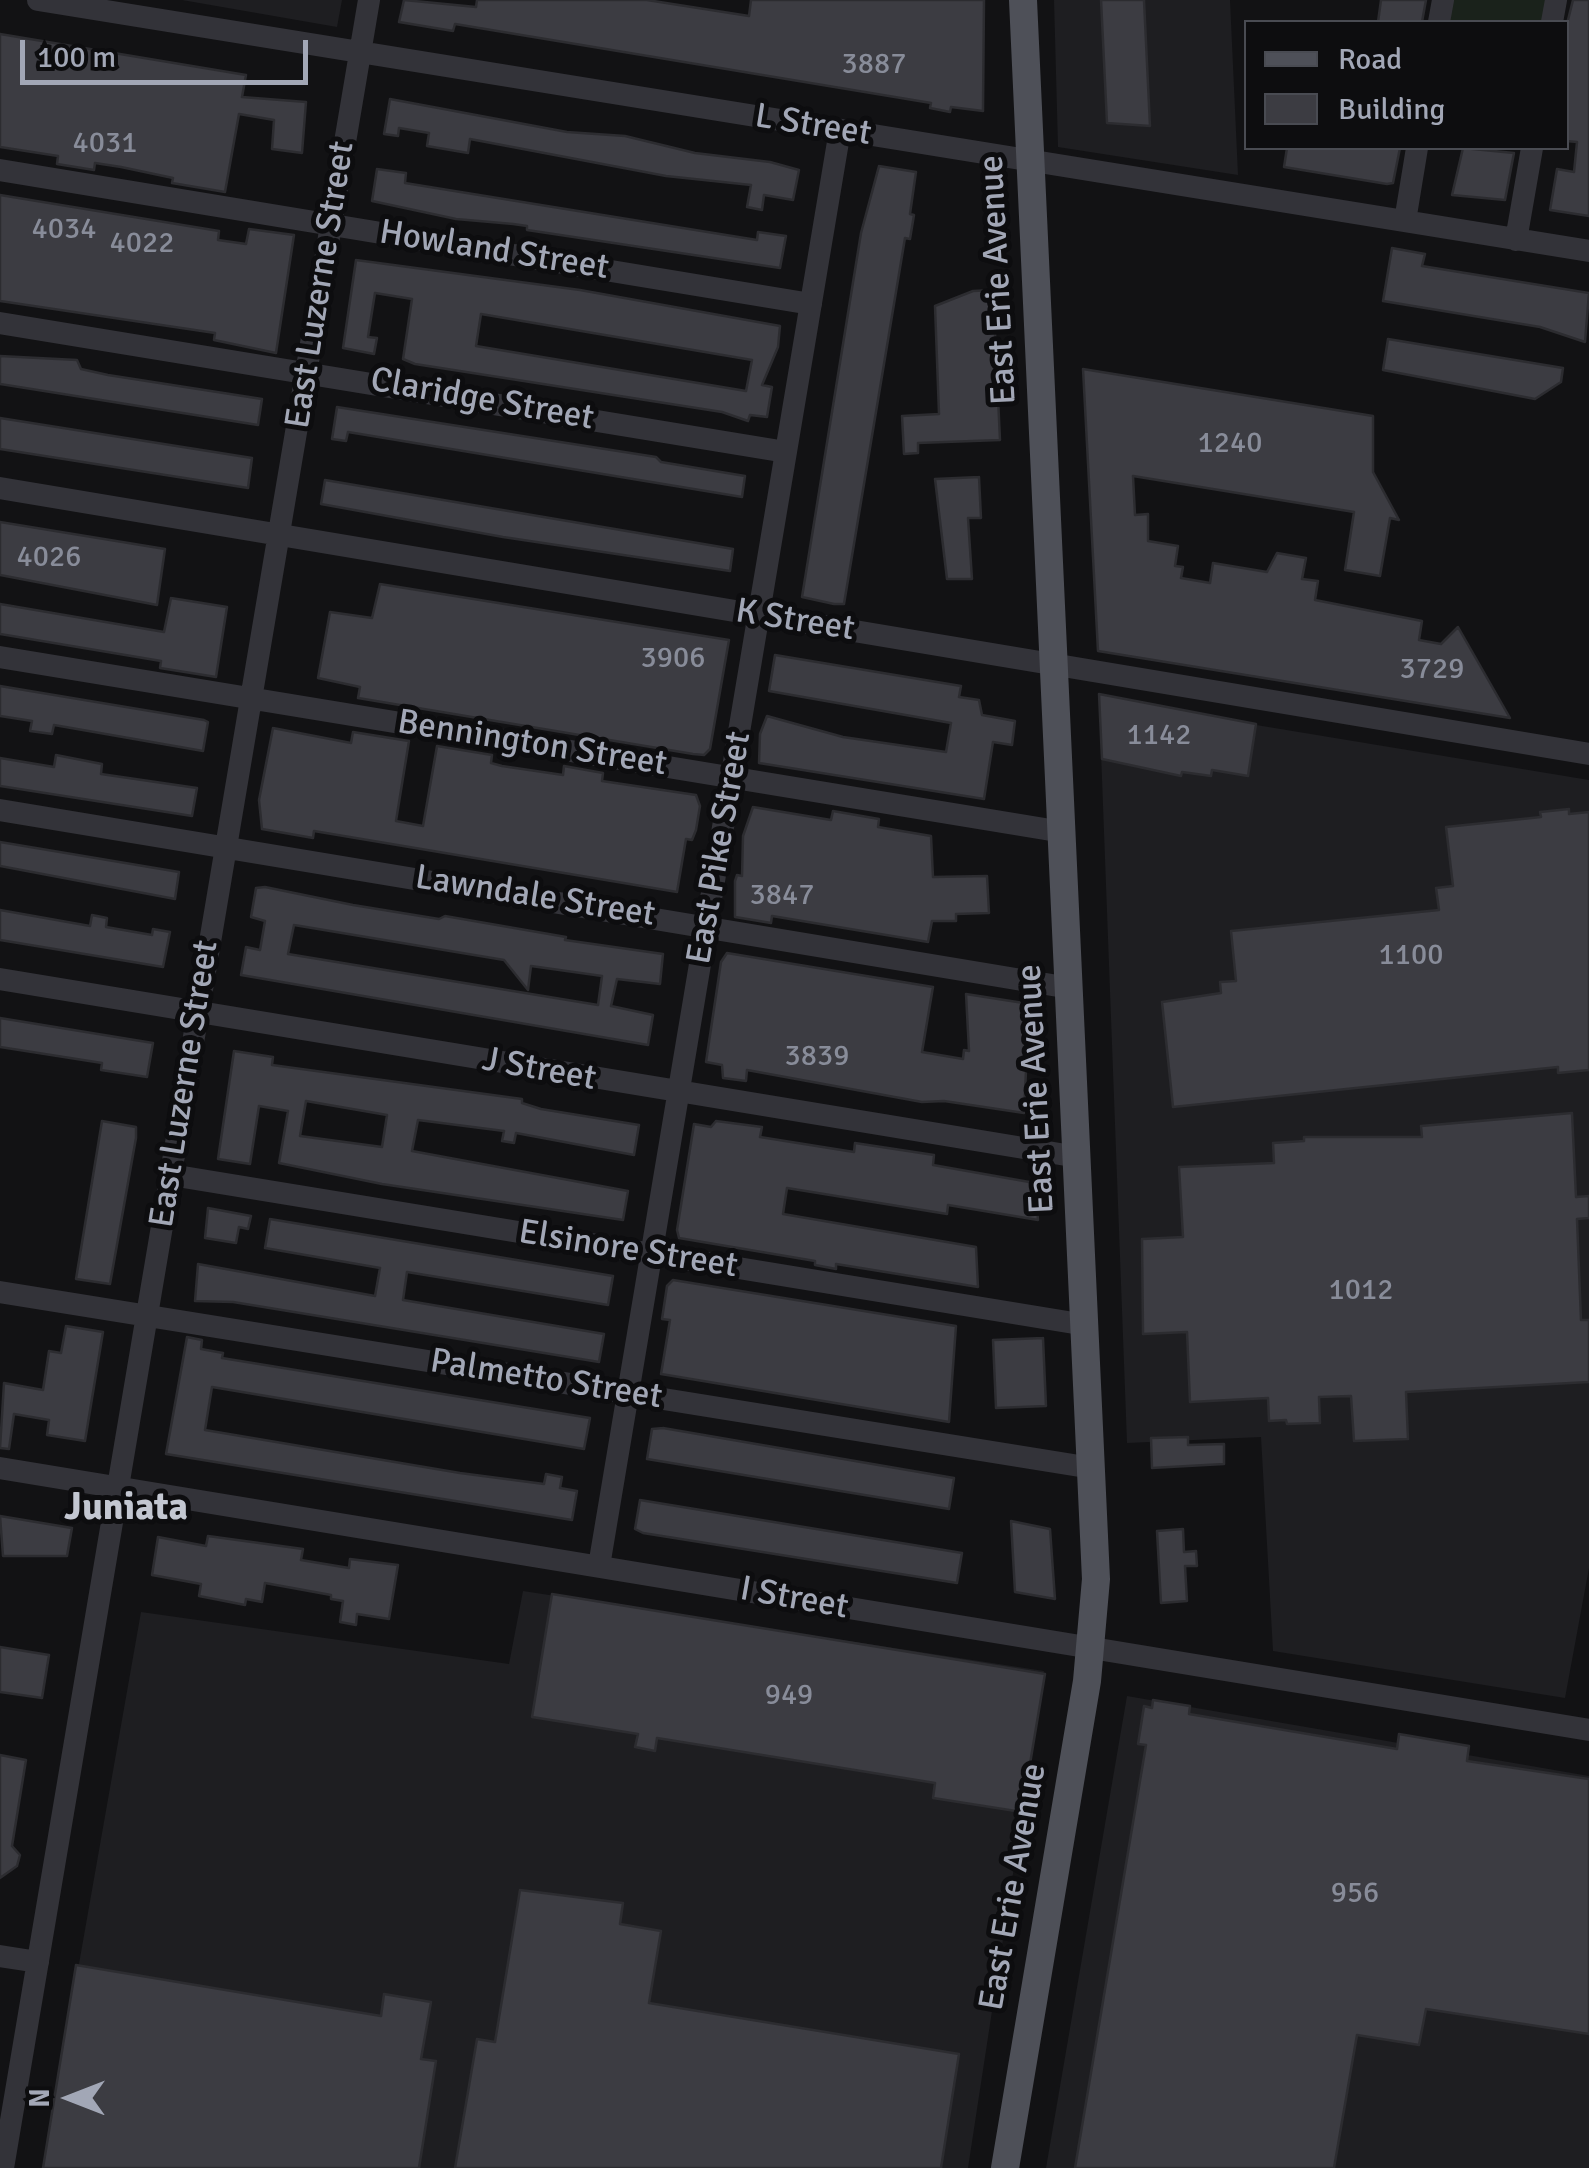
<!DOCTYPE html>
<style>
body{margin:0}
#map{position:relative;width:1589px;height:2168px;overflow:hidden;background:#121214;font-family:Signika,sans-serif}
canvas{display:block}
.legend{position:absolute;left:1244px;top:20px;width:325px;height:130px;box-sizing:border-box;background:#0d0d0f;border:2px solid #494b52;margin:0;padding:12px 18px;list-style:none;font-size:30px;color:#a2a7b6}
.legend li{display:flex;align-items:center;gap:20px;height:50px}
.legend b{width:50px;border:2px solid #494b52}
.north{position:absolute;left:20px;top:2048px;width:100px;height:100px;-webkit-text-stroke:8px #0d0d0f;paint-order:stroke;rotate:270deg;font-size:28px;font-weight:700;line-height:40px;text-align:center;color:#a2a7b6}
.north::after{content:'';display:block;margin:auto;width:35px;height:45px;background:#a2a7b6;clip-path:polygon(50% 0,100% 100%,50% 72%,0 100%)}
.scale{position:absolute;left:20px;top:40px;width:288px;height:45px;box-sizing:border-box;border:5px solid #a2a7b6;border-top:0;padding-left:12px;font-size:30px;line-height:35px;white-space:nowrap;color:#a2a7b6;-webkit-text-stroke:8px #0d0d0f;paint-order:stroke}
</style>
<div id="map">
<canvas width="1589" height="2168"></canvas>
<ul class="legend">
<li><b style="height:12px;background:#4e5058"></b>Road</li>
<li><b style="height:28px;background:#3c3c42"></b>Building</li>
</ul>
<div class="north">N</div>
<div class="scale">100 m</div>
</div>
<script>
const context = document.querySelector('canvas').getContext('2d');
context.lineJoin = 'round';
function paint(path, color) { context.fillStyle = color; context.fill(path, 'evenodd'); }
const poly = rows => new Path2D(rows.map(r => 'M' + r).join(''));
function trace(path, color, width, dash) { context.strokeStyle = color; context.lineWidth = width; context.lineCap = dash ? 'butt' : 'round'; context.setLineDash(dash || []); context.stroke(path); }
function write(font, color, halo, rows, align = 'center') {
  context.font = font + ' Signika,sans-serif'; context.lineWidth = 10; context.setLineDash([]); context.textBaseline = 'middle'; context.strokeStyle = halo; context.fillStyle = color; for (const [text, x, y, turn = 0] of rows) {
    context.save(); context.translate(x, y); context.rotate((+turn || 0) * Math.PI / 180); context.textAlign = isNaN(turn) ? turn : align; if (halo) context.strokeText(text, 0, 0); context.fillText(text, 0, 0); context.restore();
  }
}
paint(poly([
 [182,0,342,0,337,27],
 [1054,0,1230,0,1238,175,1058,147],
 [1099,699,1589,780,1589,1568,1565,1698,1273,1651,1261,1437,1127,1443],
 [523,1591,1044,1671,968,2168,43,2168,141,1612,509,1664],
 [1127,1696,1589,1776,1589,2168,1046,2168]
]), '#1e1e21');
paint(poly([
 [1450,0,1546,0,1542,22,1446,22]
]), '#1a221b');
const building = poly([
 [404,0,476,7,477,0,647,0,749,16,751,0,984,0,983,111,951,107,950,112,930,108,931,103,455,24,453,31,399,22,404,0],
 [1101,0,1144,0,1150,126,1107,123,1101,0],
 [1381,0,1426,0,1422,22,1378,22,1381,0],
 [1573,0,1589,0,1589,216,1550,210,1557,169,1574,172,1577,142,1566,141,1566,28,1573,0],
 [0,34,246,75,242,97,306,102,302,153,272,149,274,120,239,114,225,192,172,183,173,178,121,167,95,163,94,170,57,164,58,156,0,147,0,34],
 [390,99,567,132,625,136,695,153,770,162,799,170,793,200,764,195,762,210,747,207,751,185,666,176,470,139,468,153,427,146,429,133,399,128,398,136,384,134,390,99],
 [1287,148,1400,148,1393,183,1387,184,1284,167,1287,148],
 [1463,148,1514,153,1505,200,1452,195,1463,148],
 [879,166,916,172,910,214,914,215,910,239,905,238,844,604,834,604,802,597,861,233,879,166],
 [377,169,406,173,405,183,757,240,758,232,786,236,780,268,527,230,527,226,513,224,456,219,372,201,377,169],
 [0,195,219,231,218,240,246,244,249,229,294,235,276,353,214,340,215,333,0,301,0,195],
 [1392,248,1425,254,1422,266,1589,293,1585,342,1540,327,1383,301,1392,248],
 [356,260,580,290,780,326,778,347,762,385,772,387,767,417,750,415,748,421,722,412,415,364,403,359,412,299,375,293,368,337,377,338,374,354,343,348,356,260],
 [481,314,752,360,746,391,476,346,481,314],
 [993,290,1000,440,918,443,918,453,904,454,902,416,939,414,935,306,973,291,993,290],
 [1388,339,1563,368,1561,382,1535,399,1383,370,1388,339],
 [0,356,77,360,81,369,108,375,262,399,258,425,0,384,0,356],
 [1083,369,1373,416,1373,472,1399,520,1390,518,1380,576,1345,570,1354,512,1133,476,1135,515,1148,514,1148,541,1178,546,1175,566,1183,567,1181,578,1210,583,1213,563,1267,572,1277,553,1306,558,1302,579,1318,581,1315,600,1422,621,1419,640,1441,644,1458,627,1510,718,1098,651,1083,369],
 [337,407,656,457,661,462,745,476,742,497,348,432,346,441,332,439,337,407],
 [0,418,252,458,248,488,0,449,0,418],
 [979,477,981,518,968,518,972,579,947,579,935,479,979,477],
 [325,480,733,549,730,571,503,537,321,504,325,480],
 [0,522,165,549,157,605,0,575,0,522],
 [380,584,729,640,710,749,704,755,693,754,358,698,360,687,318,678,330,612,372,618,380,584],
 [171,598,227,607,216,677,160,668,161,661,0,634,0,604,164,632,171,598],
 [775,655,961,686,959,697,979,700,982,715,1015,721,1012,745,993,742,984,799,759,763,760,734,767,716,843,737,946,752,951,723,769,691,775,655],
 [0,686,204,720,208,722,203,751,54,725,52,734,30,731,32,721,0,716,0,686],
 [1099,694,1256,724,1248,776,1212,770,1211,776,1182,772,1181,776,1102,759,1099,694],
 [273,728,351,743,353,732,409,741,396,821,423,826,437,746,492,755,491,763,502,766,563,775,564,766,603,773,602,781,696,795,700,806,696,830,692,840,686,839,677,892,314,831,313,838,262,829,259,800,273,728],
 [56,755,102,764,101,774,197,788,192,816,0,786,0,758,54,767,56,755],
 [753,807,831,820,833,811,879,819,878,827,931,836,933,877,987,876,989,913,956,914,956,921,932,921,928,942,772,916,771,923,735,917,735,881,737,875,742,876,743,836,753,807],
 [1569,809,1569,814,1589,812,1589,1070,1558,1073,1558,1067,1173,1107,1162,1002,1221,993,1220,982,1236,981,1231,931,1439,910,1436,888,1453,886,1446,827,1541,817,1540,812,1569,809],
 [0,842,179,872,175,899,0,866,0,842],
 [265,887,353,905,439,919,445,916,566,937,565,940,663,954,660,984,617,979,611,1006,653,1015,648,1045,241,975,246,947,260,950,265,921,251,917,256,888,265,887],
 [294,925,504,960,528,990,531,966,602,976,598,1005,288,954,294,925],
 [0,910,90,926,92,915,107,918,106,927,152,935,153,929,170,932,163,967,0,940,0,910],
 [727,953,933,987,922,1052,963,1059,964,1050,969,1051,966,994,1030,1004,1033,1069,1026,1071,1024,1113,944,1101,922,1102,747,1070,746,1081,723,1078,722,1065,706,1062,721,962,727,953],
 [0,1018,153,1043,147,1077,101,1070,102,1063,0,1047,0,1018],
 [234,1051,273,1057,272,1065,522,1099,522,1103,541,1109,639,1125,634,1155,516,1133,514,1143,502,1141,504,1131,418,1120,412,1151,628,1191,623,1220,382,1184,279,1163,288,1111,259,1106,250,1164,218,1159,234,1051],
 [306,1101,387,1115,382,1147,300,1136,306,1101],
 [1572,1113,1576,1197,1589,1196,1589,1218,1577,1219,1581,1320,1589,1320,1589,1382,1406,1392,1408,1439,1354,1441,1351,1396,1319,1397,1320,1423,1287,1424,1286,1420,1269,1421,1268,1398,1190,1402,1187,1332,1143,1334,1142,1239,1183,1237,1179,1167,1274,1163,1273,1143,1304,1141,1304,1137,1422,1137,1421,1126,1572,1113],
 [102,1121,136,1127,136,1138,110,1284,76,1279,102,1121],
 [716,1121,762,1127,760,1137,854,1152,855,1143,934,1155,933,1165,1035,1183,1038,1220,948,1205,947,1214,787,1188,783,1214,976,1247,978,1287,836,1264,836,1269,815,1265,815,1261,679,1238,677,1230,694,1124,711,1127,716,1121],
 [208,1208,251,1216,248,1229,239,1227,236,1243,205,1238,208,1208],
 [270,1219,613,1276,608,1305,407,1272,403,1300,604,1334,599,1362,233,1302,195,1301,198,1264,375,1296,380,1268,265,1248,270,1219],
 [673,1280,956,1326,949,1422,661,1374,670,1320,662,1319,667,1286,673,1280],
 [66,1326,103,1332,85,1441,47,1435,49,1420,14,1414,9,1449,0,1448,4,1383,43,1390,49,1351,61,1353,66,1326],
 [187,1337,202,1340,201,1349,223,1353,222,1358,590,1418,584,1449,212,1387,205,1430,460,1473,544,1484,546,1474,562,1477,560,1488,577,1491,572,1520,166,1454,187,1337],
 [1043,1338,1046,1406,996,1408,993,1340,1043,1338],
 [663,1428,954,1478,949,1509,647,1459,652,1429,663,1428],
 [1188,1437,1188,1445,1224,1444,1224,1464,1152,1468,1151,1438,1188,1437],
 [640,1500,962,1553,957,1583,643,1533,635,1529,640,1500],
 [0,1516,72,1528,67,1556,3,1556,0,1516],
 [1011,1521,1050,1529,1055,1599,1015,1592,1011,1521],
 [1183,1529,1184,1552,1196,1551,1197,1566,1185,1566,1187,1601,1161,1603,1157,1531,1183,1529],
 [208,1536,303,1549,301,1560,349,1568,350,1559,398,1565,389,1619,357,1614,356,1625,340,1622,343,1601,331,1599,331,1595,265,1583,262,1602,246,1599,245,1605,199,1596,201,1584,152,1575,158,1537,206,1546,208,1536],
 [552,1594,1045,1674,1022,1812,933,1798,935,1783,657,1738,655,1751,635,1747,638,1734,532,1717,552,1594],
 [0,1647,49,1655,42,1698,0,1692,0,1647],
 [1153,1700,1190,1706,1189,1714,1397,1749,1399,1734,1469,1746,1467,1761,1589,1779,1589,2034,1426,2009,1419,2045,1357,2035,1334,2168,1075,2168,1146,1745,1138,1744,1144,1706,1152,1708,1153,1700],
 [0,1755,26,1760,12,1846,20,1855,17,1866,0,1878,0,1755],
 [520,1890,623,1903,620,1924,661,1931,649,2003,959,2054,941,2168,455,2168,477,2039,495,2042,520,1890],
 [76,1965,381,2016,384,1994,431,2002,421,2059,436,2061,419,2168,43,2168,76,1965]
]);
paint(building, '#3c3c42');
trace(building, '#2c2c30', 2.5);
trace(poly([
 [38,0,1589,251],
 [1439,22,1443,0],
 [1552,22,1556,0],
 [0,170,811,304],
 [1405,221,1417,148],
 [1516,240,1532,148],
 [0,323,786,452],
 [0,488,1589,754],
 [0,657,1063,832],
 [0,810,1070,988],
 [0,979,1078,1157],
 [171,1175,1086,1325],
 [0,1292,1092,1468],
 [0,1468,1589,1730],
 [599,1566,840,130],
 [0,1956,38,1962],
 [3,2168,369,0]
]), '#333339', 22);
trace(poly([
 [1005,2168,1087,1681,1096,1579,1023,0]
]), '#4e5058', 28);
write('30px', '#888c99', null, [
 ["3887",874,65],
 ["4031",105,144],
 ["4034",64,230],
 ["4022",142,244],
 ["1240",1230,444],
 ["4026",49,558],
 ["3906",673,659],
 ["3729",1432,670],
 ["1142",1159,736],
 ["3847",782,896],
 ["1100",1411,956],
 ["3839",817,1057],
 ["1012",1361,1291],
 ["949",789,1696],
 ["956",1355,1894]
]);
write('35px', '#a2a7b6', '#0d0d0f', [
 ["L Street",813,126,9],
 ["Howland Street",494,251,9],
 ["East Erie Avenue",999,280,-93],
 ["East Luzerne Street",321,285,-81],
 ["Claridge Street",482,400,10],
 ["K Street",795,621,9],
 ["Bennington Street",532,744,9],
 ["East Pike Street",720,848,-80],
 ["Lawndale Street",535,897,9],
 ["J Street",539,1070,10],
 ["East Luzerne Street",185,1084,-81],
 ["East Erie Avenue",1037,1089,-93],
 ["Elsinore Street",628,1250,9],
 ["Palmetto Street",546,1380,9],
 ["I Street",794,1599,10],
 ["East Erie Avenue",1014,1887,-80]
]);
write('bold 38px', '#c3c7d1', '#0d0d0f', [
 ["Juniata",126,1509]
]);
</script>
